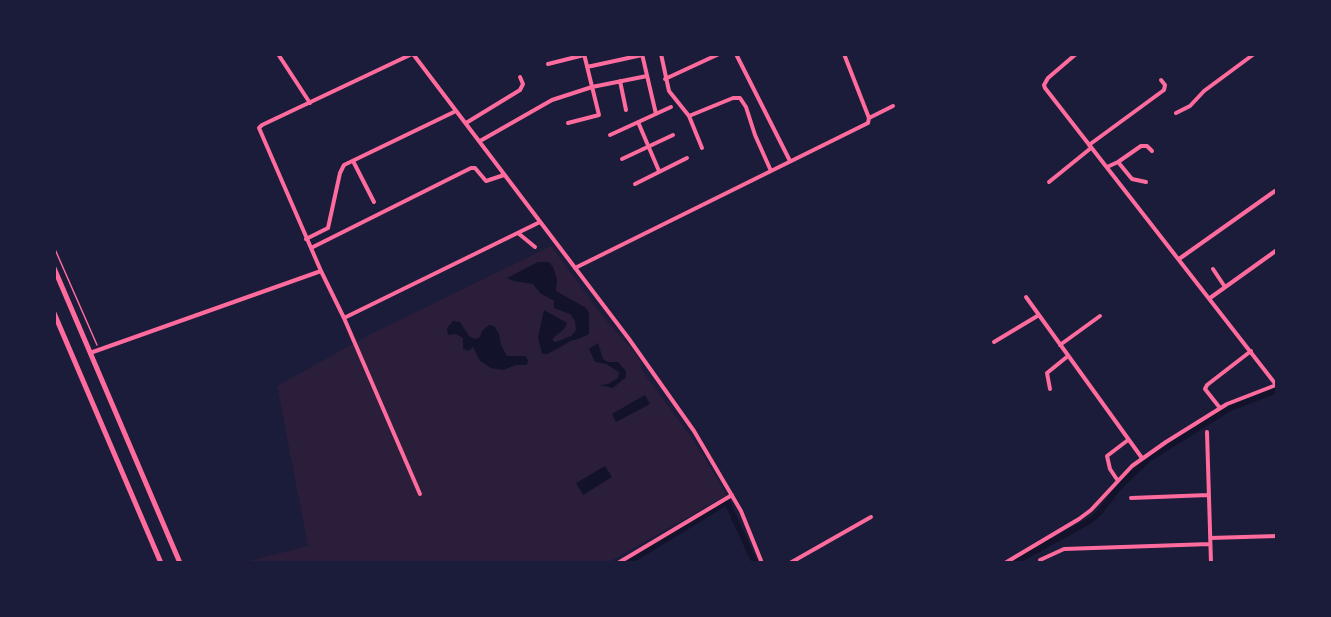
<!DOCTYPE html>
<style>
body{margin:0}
#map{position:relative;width:1331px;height:617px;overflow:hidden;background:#1b1b3a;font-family:Roboto,sans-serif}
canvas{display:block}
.frame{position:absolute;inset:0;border:56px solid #1b1b3a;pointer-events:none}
</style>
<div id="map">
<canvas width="1331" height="617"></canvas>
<div class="frame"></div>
</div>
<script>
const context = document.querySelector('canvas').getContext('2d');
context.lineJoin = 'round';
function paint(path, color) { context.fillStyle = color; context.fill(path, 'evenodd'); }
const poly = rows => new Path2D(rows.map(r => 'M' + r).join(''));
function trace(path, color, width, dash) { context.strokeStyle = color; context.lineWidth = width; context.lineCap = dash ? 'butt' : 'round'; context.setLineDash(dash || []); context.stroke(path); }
paint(poly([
 [551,246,605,319,632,349,641,362,641,369,694,441,727,495,607,563,240,563,308,546,277,386,369,335]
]), '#2a1e3b');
paint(poly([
 [538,262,549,262,553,267,557,279,556,291,586,308,589,313,589,334,578,339,570,341,564,345,547,354,542,354,538,337,544,310,567,323,564,329,553,338,553,341,556,342,571,336,576,330,575,321,570,314,554,308,554,301,540,293,533,284,514,281,507,278],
 [453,321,460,322,469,336,475,339,480,337,482,331,489,325,494,326,499,334,501,345,507,356,525,356,528,360,527,365,516,365,503,370,491,368,480,361,473,347,469,351,463,349,463,338,456,334,448,335,447,328],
 [598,343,603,359,608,362,618,362,626,371,626,377,613,388,599,385,608,384,618,378,619,372,606,364,595,362,589,349],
 [645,395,650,404,616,422,612,414],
 [605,466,612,477,583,495,576,483]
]), '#12122b');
trace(poly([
 [627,563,727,502,755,563],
 [1013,563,1091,520,1099,513,1120,486,1147,460,1230,408,1277,390]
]), '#12122b', 6);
trace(poly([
 [54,247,97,345]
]), '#ff6b9d', 1.5);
trace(poly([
 [278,54,310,103],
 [412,54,262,125,259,128,321,271,344,318,420,494],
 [413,54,629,339,694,431,741,511,762,563],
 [642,54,656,114],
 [661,54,669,91,689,116,702,148],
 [736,54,790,161],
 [844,54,869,118],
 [1076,54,1048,78,1044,85,1045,88,1277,386],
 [548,64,584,55],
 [587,67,642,55],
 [665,79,719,54],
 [620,81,626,110],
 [1176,113,1190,106,1204,91,1254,54],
 [689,116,733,98,740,98,746,107,755,135,771,171],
 [638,122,659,171],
 [466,123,520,90,523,84,520,77],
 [568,123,599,115,584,54],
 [610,135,671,107],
 [480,141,552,100,592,87,647,76],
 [1089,145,1164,90,1165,85,1161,80],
 [622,159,673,135],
 [353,161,374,202],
 [1118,162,1141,146,1147,146,1152,151],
 [1107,167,1118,162,1132,179,1146,182],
 [1049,182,1091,148],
 [635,184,687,158],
 [518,233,535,247],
 [306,239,328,228,340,173,344,165,456,111],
 [311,248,471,168,475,168,486,181,504,175],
 [1179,259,1275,191],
 [575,268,868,123,869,118,893,106],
 [1213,269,1225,287],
 [1026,297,1142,458],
 [1210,298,1277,250],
 [344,318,540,222],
 [994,342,1039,315],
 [1060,345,1100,316],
 [90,353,321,271],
 [1050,389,1047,373,1068,356],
 [1220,408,1205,389,1207,385,1251,351],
 [1207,432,1211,563],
 [1118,481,1110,469,1107,456,1128,440],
 [1131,498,1208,495],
 [1210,538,1277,536],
 [1040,560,1064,549,1210,544],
 [618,563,732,495],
 [790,563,871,517],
 [1005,563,1079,519,1091,510,1132,466,1166,442,1227,404,1276,385]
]), '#ff6b9d', 4);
trace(poly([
 [54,268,180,563],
 [54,313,161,563]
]), '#ff6b9d', 5);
</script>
